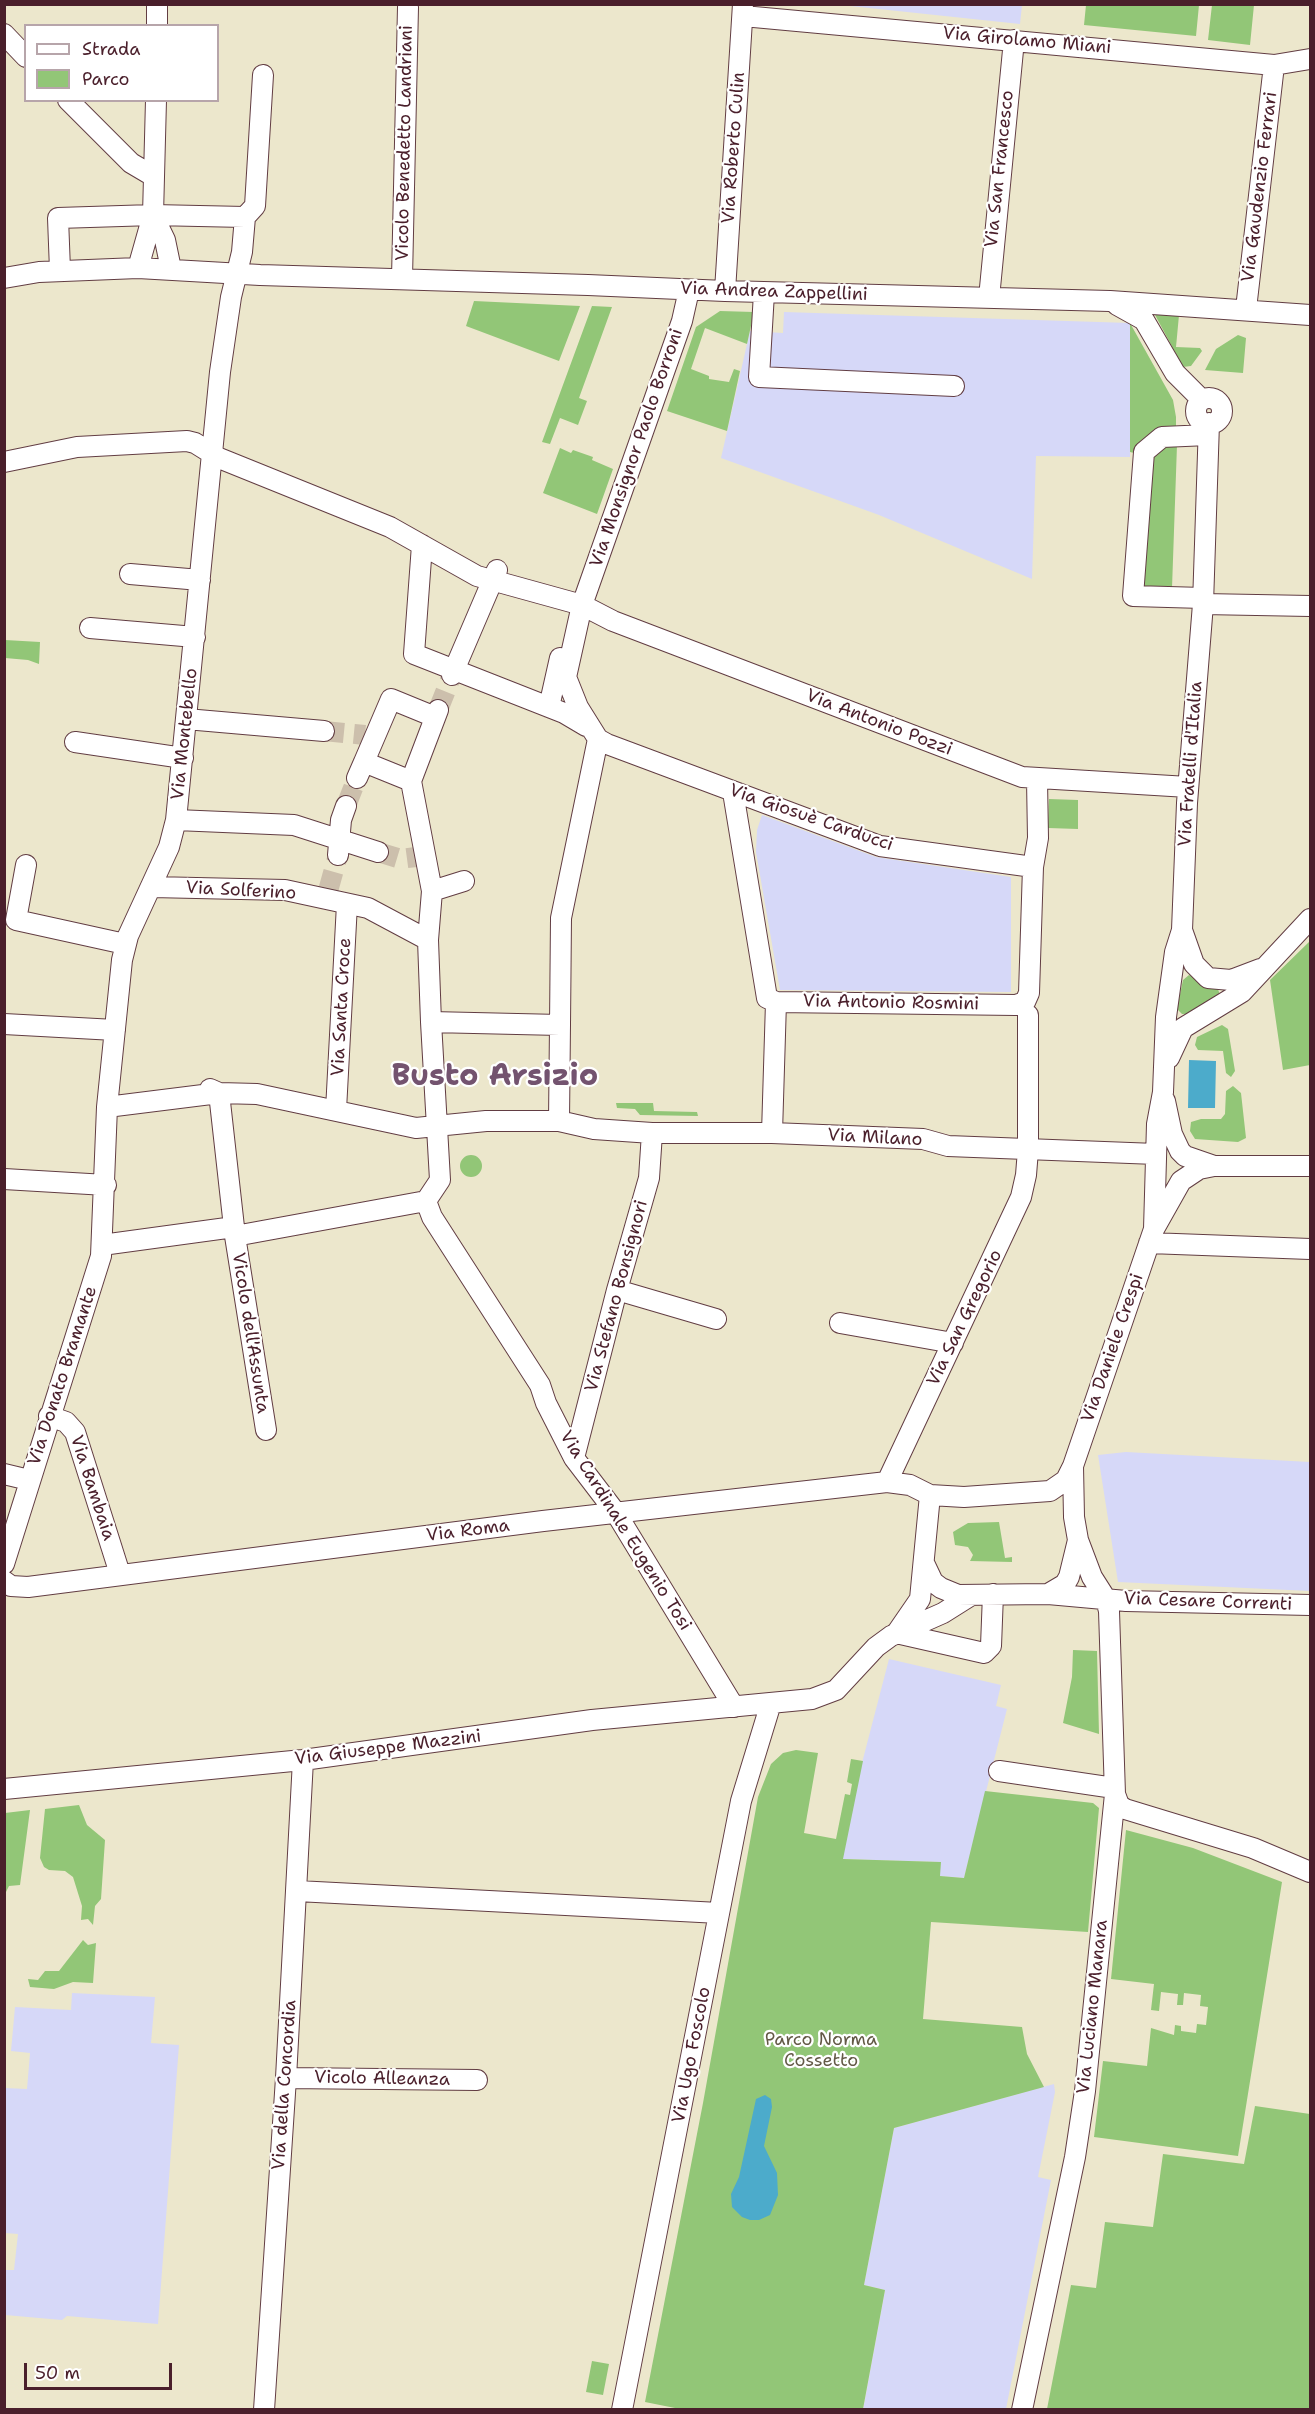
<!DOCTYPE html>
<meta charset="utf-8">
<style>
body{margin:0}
#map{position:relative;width:1315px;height:2414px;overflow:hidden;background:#ece7cc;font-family:"Shantell Sans",sans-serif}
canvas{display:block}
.frame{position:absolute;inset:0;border:6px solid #4a1f2b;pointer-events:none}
.legend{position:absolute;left:24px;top:24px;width:195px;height:78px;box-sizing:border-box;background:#fff;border:2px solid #b7a5aa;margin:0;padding:8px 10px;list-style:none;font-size:18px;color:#4a1f2b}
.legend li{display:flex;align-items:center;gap:12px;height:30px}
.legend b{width:30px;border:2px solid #b7a5aa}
.scale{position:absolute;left:24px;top:2363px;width:148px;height:27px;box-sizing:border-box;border:3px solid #4a1f2b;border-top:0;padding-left:8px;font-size:18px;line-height:21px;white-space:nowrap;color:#4a1f2b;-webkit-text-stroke:4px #fff;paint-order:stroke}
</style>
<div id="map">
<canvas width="1315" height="2414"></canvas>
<div class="frame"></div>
<ul class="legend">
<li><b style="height:8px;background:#fff"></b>Strada</li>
<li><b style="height:16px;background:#92c677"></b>Parco</li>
</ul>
<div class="scale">50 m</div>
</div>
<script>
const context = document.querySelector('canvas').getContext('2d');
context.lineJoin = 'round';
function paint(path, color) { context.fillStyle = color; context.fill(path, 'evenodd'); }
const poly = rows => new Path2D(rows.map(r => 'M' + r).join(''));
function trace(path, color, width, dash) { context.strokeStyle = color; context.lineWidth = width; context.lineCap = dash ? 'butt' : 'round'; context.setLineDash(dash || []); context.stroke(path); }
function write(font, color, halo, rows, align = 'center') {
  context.font = font + ' "Shantell Sans",sans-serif'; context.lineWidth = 4.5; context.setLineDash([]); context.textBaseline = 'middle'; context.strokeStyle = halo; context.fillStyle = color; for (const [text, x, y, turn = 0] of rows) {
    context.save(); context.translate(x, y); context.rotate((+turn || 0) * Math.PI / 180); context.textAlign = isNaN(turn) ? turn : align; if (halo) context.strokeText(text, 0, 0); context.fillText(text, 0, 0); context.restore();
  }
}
paint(poly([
 [841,5,1022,5,1020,24],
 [784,312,1130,323,1130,457,1036,456,1032,579,879,515,721,458,750,331,783,333],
 [762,815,876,857,1011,877,1011,992,780,990,756,852,757,830],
 [1126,1452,1310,1462,1310,1591,1118,1582,1098,1455],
 [889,1659,1001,1685,996,1706,1007,1709,964,1878,939,1876,941,1862,842,1859,856,1786],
 [72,1993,155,1997,151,2043,179,2045,158,2324,67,2316,62,2320,5,2315,5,2270,14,2270,18,2234,5,2233,5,2088,27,2089,30,2053,11,2051,15,2007,71,2010],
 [1054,2084,1055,2092,1038,2177,1051,2180,1006,2409,863,2410,885,2290,864,2285,894,2128]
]), '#d6d8f8');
paint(poly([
 [1086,5,1199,5,1196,36,1084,25],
 [1212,5,1254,5,1250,45,1208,40],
 [474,301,580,306,559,361,466,326],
 [592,306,612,307,579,398,587,401,578,425,560,418,550,444,542,442],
 [720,311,754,312,747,344,705,328,691,369,709,376,709,379,729,382,734,369,740,371,727,431,667,411,696,327],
 [1154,313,1179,315,1176,347,1200,348,1202,351,1191,366,1183,367],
 [1130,323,1173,400,1176,417,1176,429,1134,453,1130,452],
 [1238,335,1246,338,1243,373,1205,370,1216,349],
 [1177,445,1172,588,1144,588,1140,583,1145,467,1155,447],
 [560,448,571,453,573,450,593,457,592,460,613,469,597,514,543,493],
 [5,640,40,642,39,664,28,660,5,658],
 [1049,799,1078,800,1078,829,1048,828],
 [1310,941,1310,1065,1283,1070,1270,980],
 [1189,975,1218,989,1220,995,1188,1014,1182,1014,1178,1010,1178,1004,1183,980],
 [1222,1025,1228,1029,1235,1071,1231,1077,1226,1073,1223,1051,1198,1050,1195,1045,1197,1037],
 [1233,1086,1241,1093,1246,1138,1238,1142,1195,1139,1190,1131,1191,1122,1201,1119,1221,1119,1225,1114,1226,1091],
 [616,1103,653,1103,654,1111,697,1112,698,1116,640,1115,635,1109,617,1108],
 '460 1166a11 11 0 1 1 22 0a11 11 0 1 1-22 0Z',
 [999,1522,1005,1558,1012,1557,1012,1562,970,1561,973,1555,968,1547,955,1545,953,1532,968,1523],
 [1073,1650,1097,1651,1099,1734,1063,1723,1072,1677],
 [796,1750,818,1753,804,1833,836,1839,845,1794,850,1795,852,1784,847,1782,851,1759,863,1761,843,1859,941,1862,940,1876,964,1878,985,1791,1093,1803,1099,1808,1088,1932,931,1922,923,2019,1022,2027,1027,2054,1044,2087,894,2128,864,2285,885,2290,863,2409,685,2410,645,2402,703,2103,758,1797,771,1764,783,1753],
 [79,1805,87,1825,105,1840,101,1899,95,1906,93,1925,88,1919,81,1920,82,1906,73,1877,65,1871,49,1870,44,1867,40,1858,45,1809],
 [30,1810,20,1885,9,1886,5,1894,5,1813],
 [1126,1830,1193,1848,1282,1882,1238,2156,1094,2137,1103,2061,1147,2066,1151,2028,1174,2035,1175,2025,1181,2026,1181,2031,1196,2033,1197,2024,1206,2025,1208,2007,1200,2006,1201,1995,1184,1993,1183,2005,1177,2005,1178,1994,1161,1992,1159,2011,1151,2010,1154,1984,1111,1979],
 [83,1940,88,1945,96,1943,93,1983,73,1982,54,1989,30,1987,28,1979,38,1980,45,1971,59,1971],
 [1255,2106,1310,2114,1310,2409,1047,2409,1071,2285,1096,2288,1105,2222,1153,2227,1163,2154,1244,2164],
 [592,2361,609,2364,603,2395,586,2392]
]), '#92c677');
paint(poly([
 [1189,1060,1216,1061,1215,1108,1188,1108],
 [765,2095,771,2099,772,2107,764,2146,777,2173,778,2195,770,2215,759,2220,750,2220,742,2217,732,2207,731,2194,739,2177,756,2099]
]), '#4cabcb');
trace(poly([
 [438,710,452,675],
 [324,731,365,735],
 [346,806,357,778],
 [378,852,401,859,416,857],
 [328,891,338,855]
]), '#ccbfac', 20, [20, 10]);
const minor = poly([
 [743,16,1274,65,1310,59],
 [157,26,157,4],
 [4,34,26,57],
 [68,100,131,163,153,176],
 [153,215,165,240,171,269],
 [245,217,255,206,263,75],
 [138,268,153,215,156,100],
 [60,270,58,218,153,215,245,217],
 [4,278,39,272,138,268,260,275,588,285,725,291,1110,301,1310,315],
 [402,278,408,7],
 [689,290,682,321,582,605,566,677,578,707,598,739,607,744,880,846,1033,867],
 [725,291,743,4],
 [764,293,759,377,954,386],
 [989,298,1014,40],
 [1117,305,1144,320,1175,373,1202,400],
 [1246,309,1274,65],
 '1196 411a13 13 0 1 1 26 0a13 13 0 1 1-26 0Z',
 [4,462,77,447,187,441,195,443,219,458,390,527,477,576,582,605,613,621,1022,777,1188,787],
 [422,545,414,654,564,713,586,726],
 [130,574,200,580],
 [1203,598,1133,596,1144,452,1162,437,1208,435],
 [1203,604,1310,606],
 [90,628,195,637],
 [452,675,497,570],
 [549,707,560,658],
 [186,719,324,731],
 [75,742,183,758],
 [364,762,391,699,435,717],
 [357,778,364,762,411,781],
 [733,792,767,998,776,1002,1016,1005,1025,1002,1029,993,1033,867,1038,838,1037,780],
 [176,820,294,825,378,852],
 [338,855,341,820,346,806],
 [26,865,16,920,125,944],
 [432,891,411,781,438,710],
 [1182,930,1194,964,1208,978,1231,980,1260,969],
 [428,940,432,891,464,881],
 [4,1024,115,1030],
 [560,1025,561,918,598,739],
 [1169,1058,1183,1028,1242,992,1310,919],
 [210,1089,219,1093,235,1236,266,1430],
 [1165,1101,1172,1134,1180,1151,1185,1156,1214,1166],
 [107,1107,219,1093,257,1094,416,1128,486,1121,559,1121,560,1025,431,1022,428,940,368,908,285,890,152,887],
 [336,1110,347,904],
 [559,1121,594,1129,652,1133,772,1133,923,1139,948,1146,1156,1154],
 [772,1133,776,1002],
 [4,1179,106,1185],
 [426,1201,432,1217,540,1385,546,1403,574,1458,616,1513,734,1707],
 [426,1201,440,1180,431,1022],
 [1154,1229,1157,1124,1163,1092,1166,1017,1175,952,1182,930,1187,803,1203,604,1209,423],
 [235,1236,426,1201],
 [1149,1243,1310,1249],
 [102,1245,234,1227],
 [617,1290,716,1319],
 [840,1323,953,1343],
 [49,1416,66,1422,75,1432,120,1574],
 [574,1458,617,1290,649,1178,652,1133],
 [4,1474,29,1480],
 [887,1482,1021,1197,1026,1175,1028,1150,1028,1015],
 [924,1563,933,1582,941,1588,958,1595,1048,1594,1126,1601,1310,1605],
 [4,1564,101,1256,107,1107,122,960,128,936,169,847,176,820,220,372,231,297,242,252,245,217],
 [4,1581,11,1586,28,1587,543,1521,887,1482,910,1485,930,1495],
 [1048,1594,1065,1584,1069,1577,1078,1540],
 [898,1631,920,1599,930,1495,964,1497,1050,1491,1066,1480,1073,1466,1154,1229,1181,1181,1199,1169,1214,1166,1310,1166],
 [896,1633,984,1653,991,1646,993,1594],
 [999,1771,1114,1788],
 [4,1789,303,1760,592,1720,812,1699,836,1690,876,1647,891,1636,943,1613,970,1596],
 [1115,1794,1119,1805,1125,1809,1253,1848,1310,1872],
 [297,1891,719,1913],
 [286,2078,477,2080],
 [264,2410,286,2078,303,1760],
 [622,2410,741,1801,771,1703],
 [1022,2410,1075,2157,1085,2091,1115,1794,1109,1611,1106,1599,1092,1577,1078,1540,1074,1517,1073,1466]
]);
trace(minor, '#623d43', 22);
trace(minor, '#fff', 20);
write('18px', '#4a1f2b', '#fff', [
 ["Via Girolamo Miani",1027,41,5],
 ["Vicolo Benedetto Landriani",405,143,-89],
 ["Via Roberto Culin",734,148,-86],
 ["Via San Francesco",1000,169,-84],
 ["Via Gaudenzio Ferrari",1260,187,-83],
 ["Via Andrea Zappellini",774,292,2],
 ["Via Monsignor Paolo Borroni",637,448,-71],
 ["Via Antonio Pozzi",879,723,21],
 ["Via Montebello",185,734,-84],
 ["Via Fratelli d'Italia",1191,764,-86],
 ["Via Giosuè Carducci",811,818,19],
 ["Via Solferino",241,891,3],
 ["Via Antonio Rosmini",891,1003,1],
 ["Via Santa Croce",342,1007,-87],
 ["Via Milano",875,1138,3],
 ["Via Stefano Bonsignori",617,1296,-75],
 ["Via San Gregorio",965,1318,-64],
 ["Vicolo dell'Assunta",250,1333,81],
 ["Via Daniele Crespi",1113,1348,-71],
 ["Via Donato Bramante",63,1376,-72],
 ["Via Bambaia",92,1488,72],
 ["Via Roma",468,1531,-7],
 ["Via Cardinale Eugenio Tosi",625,1531,58],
 ["Via Cesare Correnti",1208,1602,2],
 ["Via Giuseppe Mazzini",388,1748,-7],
 ["Via Luciano Manara",1093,2007,-84],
 ["Via Ugo Foscolo",692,2055,-79],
 ["Vicolo Alleanza",382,2079,1],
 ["Via della Concordia",285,2085,-86]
]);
write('18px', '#635946', '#fff', [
 ["Parco Norma",821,2040],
 ["Cossetto",821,2061]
]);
write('bold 30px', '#73536f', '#fff', [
 ["Busto Arsizio",495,1077]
]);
</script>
